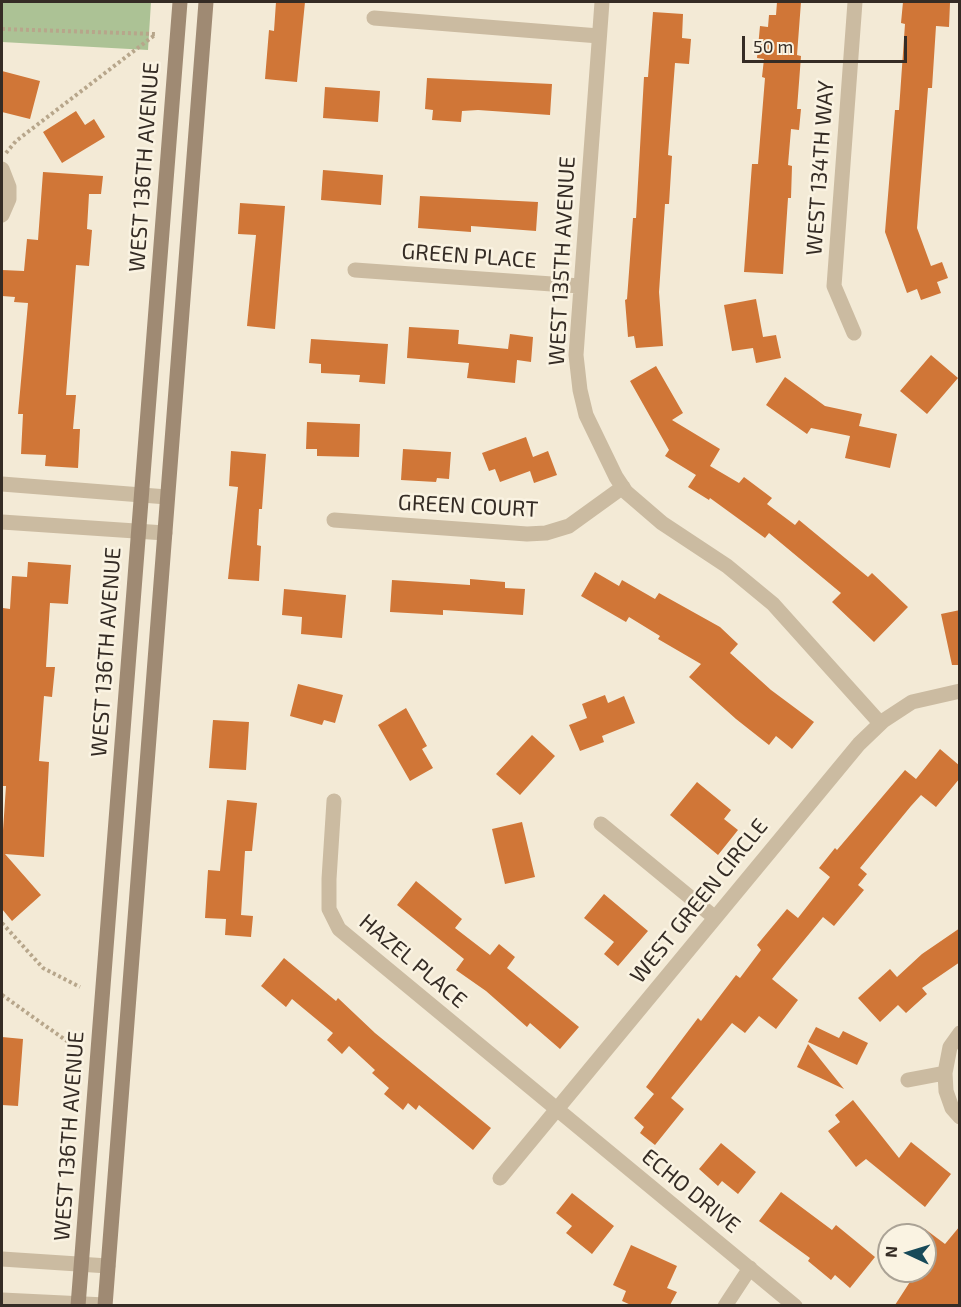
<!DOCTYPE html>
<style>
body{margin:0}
#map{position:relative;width:961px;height:1307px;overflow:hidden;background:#f3ead6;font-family:"Exo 2",sans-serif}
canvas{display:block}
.frame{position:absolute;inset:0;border:3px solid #352c25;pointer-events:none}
.north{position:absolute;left:877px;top:1223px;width:60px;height:60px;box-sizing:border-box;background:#faf3e2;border:2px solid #aba396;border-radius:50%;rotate:274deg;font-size:16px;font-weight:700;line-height:24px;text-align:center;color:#352c25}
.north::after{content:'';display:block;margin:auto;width:21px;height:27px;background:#174a59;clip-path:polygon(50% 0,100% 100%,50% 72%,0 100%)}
.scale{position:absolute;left:742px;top:36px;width:165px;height:27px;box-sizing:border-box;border:3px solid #352c25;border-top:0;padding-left:8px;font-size:18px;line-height:21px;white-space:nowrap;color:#352c25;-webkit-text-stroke:4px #faf3e2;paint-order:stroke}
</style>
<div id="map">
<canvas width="961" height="1307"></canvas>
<div class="frame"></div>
<div class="north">N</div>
<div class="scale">50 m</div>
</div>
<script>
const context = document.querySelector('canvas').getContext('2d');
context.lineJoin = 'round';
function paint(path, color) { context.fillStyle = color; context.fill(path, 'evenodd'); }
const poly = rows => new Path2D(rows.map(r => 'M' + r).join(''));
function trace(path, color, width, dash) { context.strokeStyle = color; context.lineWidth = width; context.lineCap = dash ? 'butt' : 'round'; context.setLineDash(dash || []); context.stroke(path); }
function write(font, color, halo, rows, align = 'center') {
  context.font = font + ' "Exo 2",sans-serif'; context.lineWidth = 5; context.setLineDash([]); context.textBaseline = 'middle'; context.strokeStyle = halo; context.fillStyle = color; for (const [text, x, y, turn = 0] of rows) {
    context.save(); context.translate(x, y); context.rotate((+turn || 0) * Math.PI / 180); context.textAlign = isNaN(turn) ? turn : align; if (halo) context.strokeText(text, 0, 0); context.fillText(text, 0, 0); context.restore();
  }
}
paint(poly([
 [2,2,151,2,148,50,2,42]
]), '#acc295');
paint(poly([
 [276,2,305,2,297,82,265,79,269,30,274,31],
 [777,2,801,2,797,55,801,56,797,109,801,109,799,130,791,129,788,165,792,166,791,198,788,198,783,274,744,272,752,164,758,164,765,78,762,77,764,59,757,58,760,26,768,27,769,15,776,15],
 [903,2,950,3,949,27,936,26,932,88,928,88,917,228,931,266,942,262,948,278,937,282,941,293,921,300,917,289,907,293,885,232,895,110,899,110,905,24,901,23],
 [653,12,683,14,682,38,691,39,689,64,675,63,668,155,672,156,669,204,665,204,659,292,663,346,636,348,634,336,628,337,625,300,627,299,633,218,636,218,644,77,648,77],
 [2,71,40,81,30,119,2,112],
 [427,78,552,84,550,115,478,110,462,111,461,122,432,120,433,110,425,109],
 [325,87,380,91,378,122,323,118],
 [76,111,85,125,94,119,105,137,62,163,43,132],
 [323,170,383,175,381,205,321,200],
 [43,172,103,176,101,194,89,194,87,229,92,230,89,266,76,265,66,395,76,395,73,429,80,429,78,468,45,466,46,455,21,454,23,414,18,414,28,303,14,302,15,297,2,296,2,270,24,271,27,239,38,240],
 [420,196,538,202,536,231,471,226,471,232,418,228],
 [240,203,285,206,275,329,247,326,256,235,238,234],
 [756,299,763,337,776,335,781,358,756,363,753,348,732,351,724,305],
 [409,327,459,330,458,344,508,349,510,334,533,337,531,362,517,360,515,383,467,378,469,363,407,358],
 [311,339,388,344,385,384,359,382,360,375,321,373,321,364,309,363],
 [931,355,958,378,927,414,900,391],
 [656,366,683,413,672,420,720,449,710,466,739,483,744,477,772,498,767,504,795,525,799,520,868,577,872,573,908,607,874,642,832,602,841,593,769,533,765,538,710,498,709,500,688,487,696,475,665,456,669,450,630,381],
 [785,377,825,406,862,414,859,426,897,434,890,468,845,458,850,436,811,428,807,434,766,405],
 [307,422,360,424,359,457,317,456,317,449,306,449],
 [526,437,533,457,548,451,557,475,534,483,530,471,500,482,495,469,489,471,482,453],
 [403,449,451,452,449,479,437,478,436,482,401,480],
 [231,451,266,454,262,509,259,509,257,545,261,546,259,581,228,579,238,487,229,486],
 [28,562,71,565,68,604,50,603,46,667,55,667,52,697,44,696,39,761,49,762,44,857,5,854,41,895,12,921,2,909,2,845,6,786,2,786,2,640,3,608,10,609,12,576,27,577],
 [595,572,619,586,622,580,655,599,659,593,720,627,738,644,730,653,771,690,814,722,792,749,776,736,769,745,736,719,689,677,701,664,658,639,660,636,629,617,626,622,581,596],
 [470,579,505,582,505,588,525,589,523,615,443,610,443,615,390,612,392,580,470,585],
 [284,589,346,595,342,638,301,634,302,617,282,615],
 [960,610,960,665,952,665,941,614],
 [298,684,343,695,335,723,324,720,322,725,290,716],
 [605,695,608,703,624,696,635,723,602,736,604,742,580,751,569,725,587,718,582,704],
 [406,708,427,746,422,749,433,768,410,781,378,725],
 [213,720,249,722,246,770,209,768],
 [532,735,555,756,520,795,496,774],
 [940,749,960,766,960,778,936,807,921,795,911,806,860,868,867,874,858,885,864,890,834,926,823,917,772,979,798,1000,776,1029,759,1016,745,1033,732,1023,671,1098,684,1109,655,1145,640,1133,644,1127,634,1118,654,1094,646,1087,698,1018,701,1021,736,975,740,978,761,950,757,945,787,909,798,918,830,877,819,868,835,848,837,850,905,770,916,779],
 [697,782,731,810,724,819,738,830,718,855,670,815],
 [227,800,257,803,252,851,245,851,241,915,253,916,251,937,225,935,226,919,205,918,208,870,220,871],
 [522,822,535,877,505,884,492,829],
 [416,881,462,919,455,928,490,955,499,944,515,957,507,968,579,1027,560,1049,530,1023,527,1027,486,991,456,970,464,959,397,905],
 [604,894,648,931,618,966,604,954,614,942,584,918],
 [960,928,960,962,922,988,927,994,906,1013,898,1005,880,1022,858,998,890,969,897,977,922,954],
 [284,958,336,1001,338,998,375,1033,491,1128,473,1150,419,1105,416,1110,408,1103,403,1110,384,1094,389,1088,372,1073,375,1070,349,1046,342,1054,327,1040,333,1033,292,999,286,1007,261,986],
 [816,1027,839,1038,843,1031,868,1043,857,1065,808,1042],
 [2,1037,23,1039,18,1106,2,1105],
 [808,1044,844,1089,797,1067],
 [853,1100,899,1158,911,1142,951,1174,925,1207,866,1159,856,1167,828,1131,840,1122,835,1115],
 [721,1143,756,1172,738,1194,722,1181,718,1186,699,1169],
 [781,1192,832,1230,836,1225,875,1257,850,1288,835,1275,831,1280,808,1261,810,1258,759,1221],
 [572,1193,614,1226,592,1254,566,1233,572,1226,556,1213],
 [960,1226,960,1305,895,1305,917,1271,925,1271,925,1229,945,1244],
 [631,1245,677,1266,667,1288,677,1292,670,1305,631,1305,622,1301,626,1291,613,1285]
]), '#d07637');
trace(poly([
 [2,29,155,34],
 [6,153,16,141,156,34],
 [2,923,43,968,80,987],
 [2,995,71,1044]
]), '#b7a68b', 4, [3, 3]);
trace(poly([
 [602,2,576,355,580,390,586,415,616,477,626,492,662,523,727,566,773,604,880,723],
 [374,18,599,36],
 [2,169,9,187,9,199,2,215],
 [355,270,580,286],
 [854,333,834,286,855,2],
 [2,484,167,497],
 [334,520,527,534,546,533,569,526,623,487],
 [2,522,165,533],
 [334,801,329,879,329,909,339,929,795,1306],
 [601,824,714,917],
 [960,1033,950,1047,945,1073,946,1091,952,1108,960,1117],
 [908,1080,945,1073],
 [500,1178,859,744,883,721,912,702,960,691],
 [2,1259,108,1266],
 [2,1300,105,1305],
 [725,1306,750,1268]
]), '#cbbba1', 15);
trace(poly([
 [78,1306,180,2],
 [105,1306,206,2]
]), '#9f8a73', 15);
write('22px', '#352c25', '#faf3e2', [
 ["WEST 136TH AVENUE",144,167,-86],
 ["WEST 134TH WAY",820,168,-86],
 ["GREEN PLACE",469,256,4],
 ["WEST 135TH AVENUE",562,261,-87],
 ["GREEN COURT",468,506,3],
 ["WEST 136TH AVENUE",106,652,-86],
 ["WEST GREEN CIRCLE",699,901,-51],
 ["HAZEL PLACE",413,961,40],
 ["WEST 136TH AVENUE",69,1136,-86],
 ["ECHO DRIVE",691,1191,39]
]);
</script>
